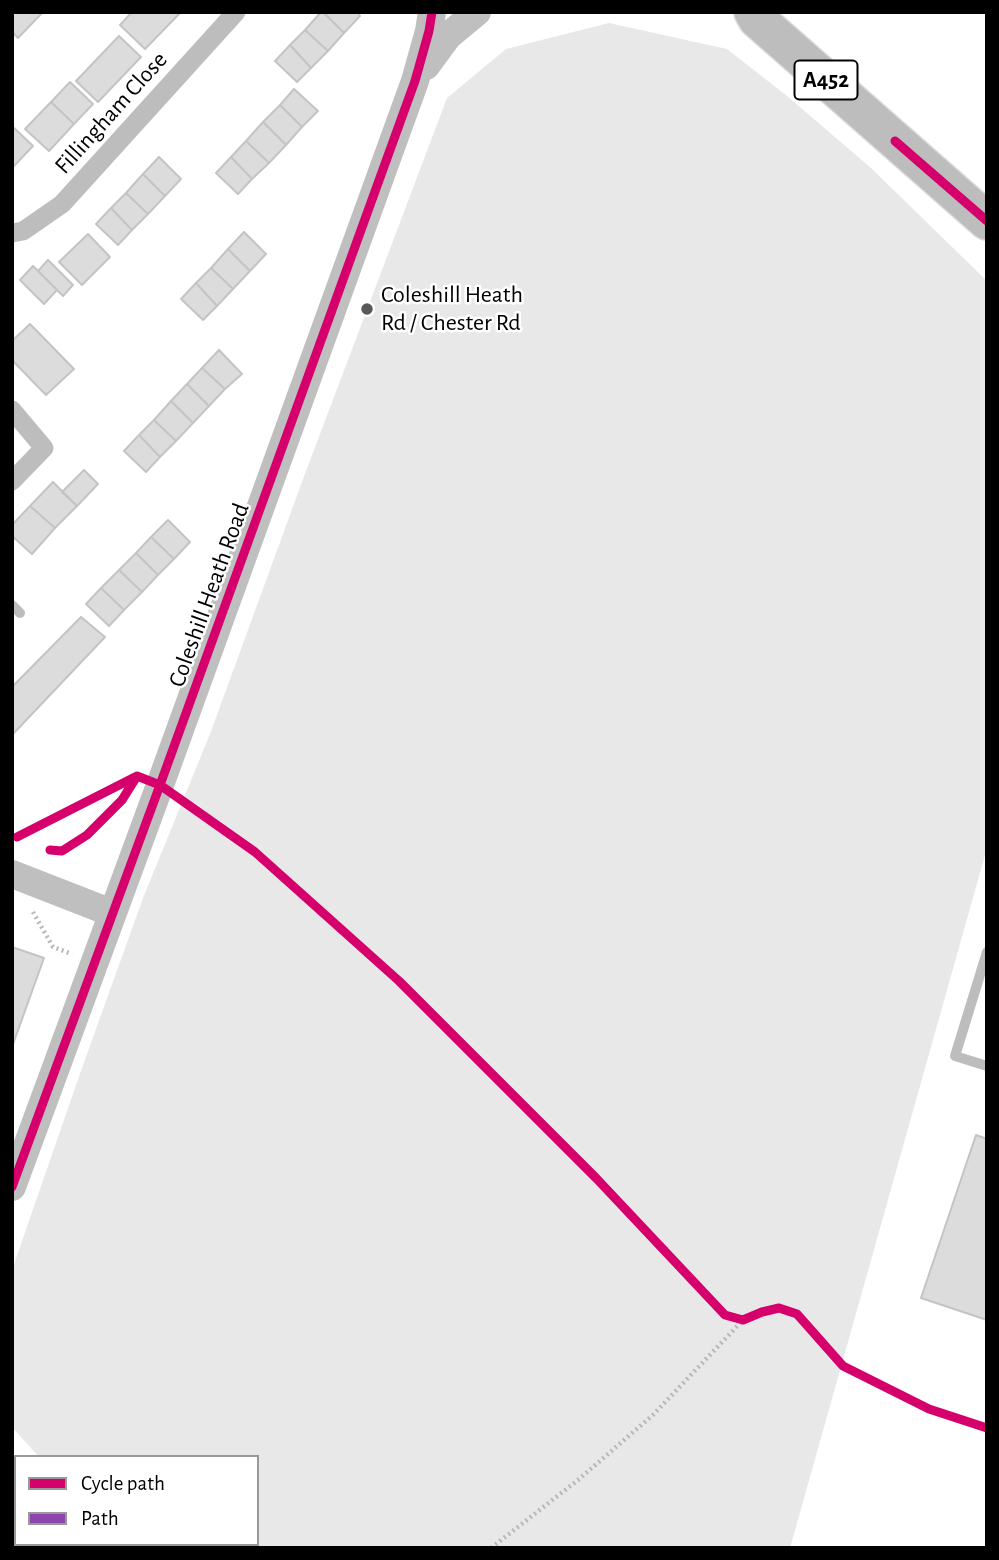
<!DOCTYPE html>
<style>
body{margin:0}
#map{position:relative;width:999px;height:1560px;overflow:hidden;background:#fff;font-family:"Alegreya Sans",sans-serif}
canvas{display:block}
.frame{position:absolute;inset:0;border:14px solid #000;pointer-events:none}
.legend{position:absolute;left:14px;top:1455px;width:245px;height:91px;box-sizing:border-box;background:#fff;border:2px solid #999;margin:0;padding:9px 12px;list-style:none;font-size:21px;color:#000}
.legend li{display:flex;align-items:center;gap:14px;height:35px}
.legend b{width:35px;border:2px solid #999}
</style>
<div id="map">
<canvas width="999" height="1560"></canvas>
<div class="frame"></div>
<ul class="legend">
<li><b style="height:9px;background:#d6006c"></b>Cycle path</li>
<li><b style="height:9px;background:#8e44ad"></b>Path</li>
</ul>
</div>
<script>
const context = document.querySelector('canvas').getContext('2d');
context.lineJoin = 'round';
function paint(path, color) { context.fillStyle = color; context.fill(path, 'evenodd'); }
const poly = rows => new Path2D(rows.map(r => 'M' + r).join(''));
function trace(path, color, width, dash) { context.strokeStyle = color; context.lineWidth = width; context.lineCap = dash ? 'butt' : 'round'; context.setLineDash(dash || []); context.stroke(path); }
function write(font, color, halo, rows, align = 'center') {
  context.font = font + ' "Alegreya Sans",sans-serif'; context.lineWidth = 5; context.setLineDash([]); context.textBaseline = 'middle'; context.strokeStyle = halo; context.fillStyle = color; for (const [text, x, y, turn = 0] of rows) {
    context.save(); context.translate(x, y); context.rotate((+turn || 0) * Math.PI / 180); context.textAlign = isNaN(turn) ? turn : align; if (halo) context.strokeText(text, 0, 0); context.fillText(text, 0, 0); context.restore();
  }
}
paint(poly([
 [609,23,727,49,787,96,871,168,987,281,987,848,790,1548,118,1548,115,1544,257,1544,257,1457,39,1457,12,1427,12,1270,82,1068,143,898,210,734,306,471,447,98,506,49]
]), '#e8e8e8');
const building = poly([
 [12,12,43,12,18,38,12,32,12,12],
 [132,12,181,12,145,49,120,25,132,12],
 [321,12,323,12,344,33,328,51,305,30,321,12],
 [323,12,357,12,360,16,344,33,323,12],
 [305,30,328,51,311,68,290,45,305,30],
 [119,36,141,57,98,102,76,81,119,36],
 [290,45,311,68,297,82,275,61,290,45],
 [70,82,93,104,74,124,51,102,70,82],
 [294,89,318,111,302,127,280,105,294,89],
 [51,102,74,124,49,151,25,129,51,102],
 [280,105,302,127,286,145,263,122,280,105],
 [263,122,286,145,269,163,246,141,263,122],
 [12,126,33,146,12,168,12,126],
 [246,141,269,163,252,179,231,157,246,141],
 [159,157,181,179,165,196,143,174,159,157],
 [231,157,252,179,238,194,216,173,231,157],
 [143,174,165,196,148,214,126,193,143,174],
 [126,193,148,214,132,230,111,208,126,193],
 [111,208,132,230,118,245,96,224,111,208],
 [244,232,266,254,250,271,228,249,244,232],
 [88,234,110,257,82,285,59,262,88,234],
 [228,249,250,271,233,289,211,268,228,249],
 [48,260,73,285,63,296,38,271,48,260],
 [33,266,57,290,44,304,20,280,33,266],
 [211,268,233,289,217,306,196,283,211,268],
 [196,283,217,306,203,320,181,299,196,283],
 [30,324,74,369,46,395,12,360,12,341,30,324],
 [219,350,242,374,225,389,202,368,219,350],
 [202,368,225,389,209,406,187,384,202,368],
 [187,384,209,406,193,423,171,401,187,384],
 [171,401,193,423,176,441,154,420,171,401],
 [154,420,176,441,160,457,139,435,154,420],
 [139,435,160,457,146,472,124,451,139,435],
 [84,470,98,484,77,506,62,492,84,470],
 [53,482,77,506,55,528,30,506,53,482],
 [30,506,55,528,32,554,12,536,12,525,30,506],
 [168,520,190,542,174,559,151,537,168,520],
 [151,537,174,559,158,575,136,553,151,537],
 [136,553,158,575,142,592,119,570,136,553],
 [119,570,142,592,124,610,101,588,119,570],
 [101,588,124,610,109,626,86,604,101,588],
 [81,617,105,637,14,733,12,732,12,687,81,617],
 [12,947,44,958,12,1047,12,947],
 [976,1135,987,1139,987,1320,921,1298,976,1135]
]);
paint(building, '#dcdcdc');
trace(building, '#c4c4c4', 2);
const highway = poly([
 [753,12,757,19,987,221]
]);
trace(highway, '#dbdbdb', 40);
trace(poly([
 [33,912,53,947,72,954],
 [491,1548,578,1480,654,1414,743,1320]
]), '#b8b8b8', 4.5, [2, 3.5]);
trace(poly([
 [12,605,20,613],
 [987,952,955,1056,987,1066]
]), '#bdbdbd', 10);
trace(poly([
 [12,233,23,231,62,204,236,12],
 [12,410,44,448,12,481]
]), '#bdbdbd', 19);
trace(poly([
 [426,66,448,36,477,12],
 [12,874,112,913],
 [12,1187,160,785,415,81,429,31,432,12]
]), '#bfbfbf', 28);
trace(highway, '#bdbdbd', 37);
trace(poly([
 [12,1479,16,1483],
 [69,1544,73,1548]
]), '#8e44ad', 7, [14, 7]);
trace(poly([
 [895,141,987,221],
 [17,837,135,777],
 [50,850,62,851,87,835,122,800,137,776,160,785,255,852,399,981,596,1178,725,1315,743,1320,762,1312,779,1308,797,1314,843,1366,929,1409,987,1428],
 [12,1187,160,785,415,81,429,31,432,12]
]), '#d6006c', 9);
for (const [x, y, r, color] of [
 [367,309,7,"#595959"]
]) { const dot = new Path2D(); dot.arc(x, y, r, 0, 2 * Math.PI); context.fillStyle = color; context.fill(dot); trace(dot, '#fff', 2.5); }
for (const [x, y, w] of [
 [826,80,63]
]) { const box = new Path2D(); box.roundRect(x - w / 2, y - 19.5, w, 39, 5); context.fillStyle = '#fff'; context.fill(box); trace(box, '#000', 2); }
write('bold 23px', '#000', null, [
 ["A452",826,80]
]);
write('24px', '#000', '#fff', [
 ["Fillingham Close",111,113,-48],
 ["Coleshill Heath Road",209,595,-70]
]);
write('24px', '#000', '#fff', [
 ["Coleshill Heath",381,295],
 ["Rd / Chester Rd",381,323]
], 'left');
</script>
